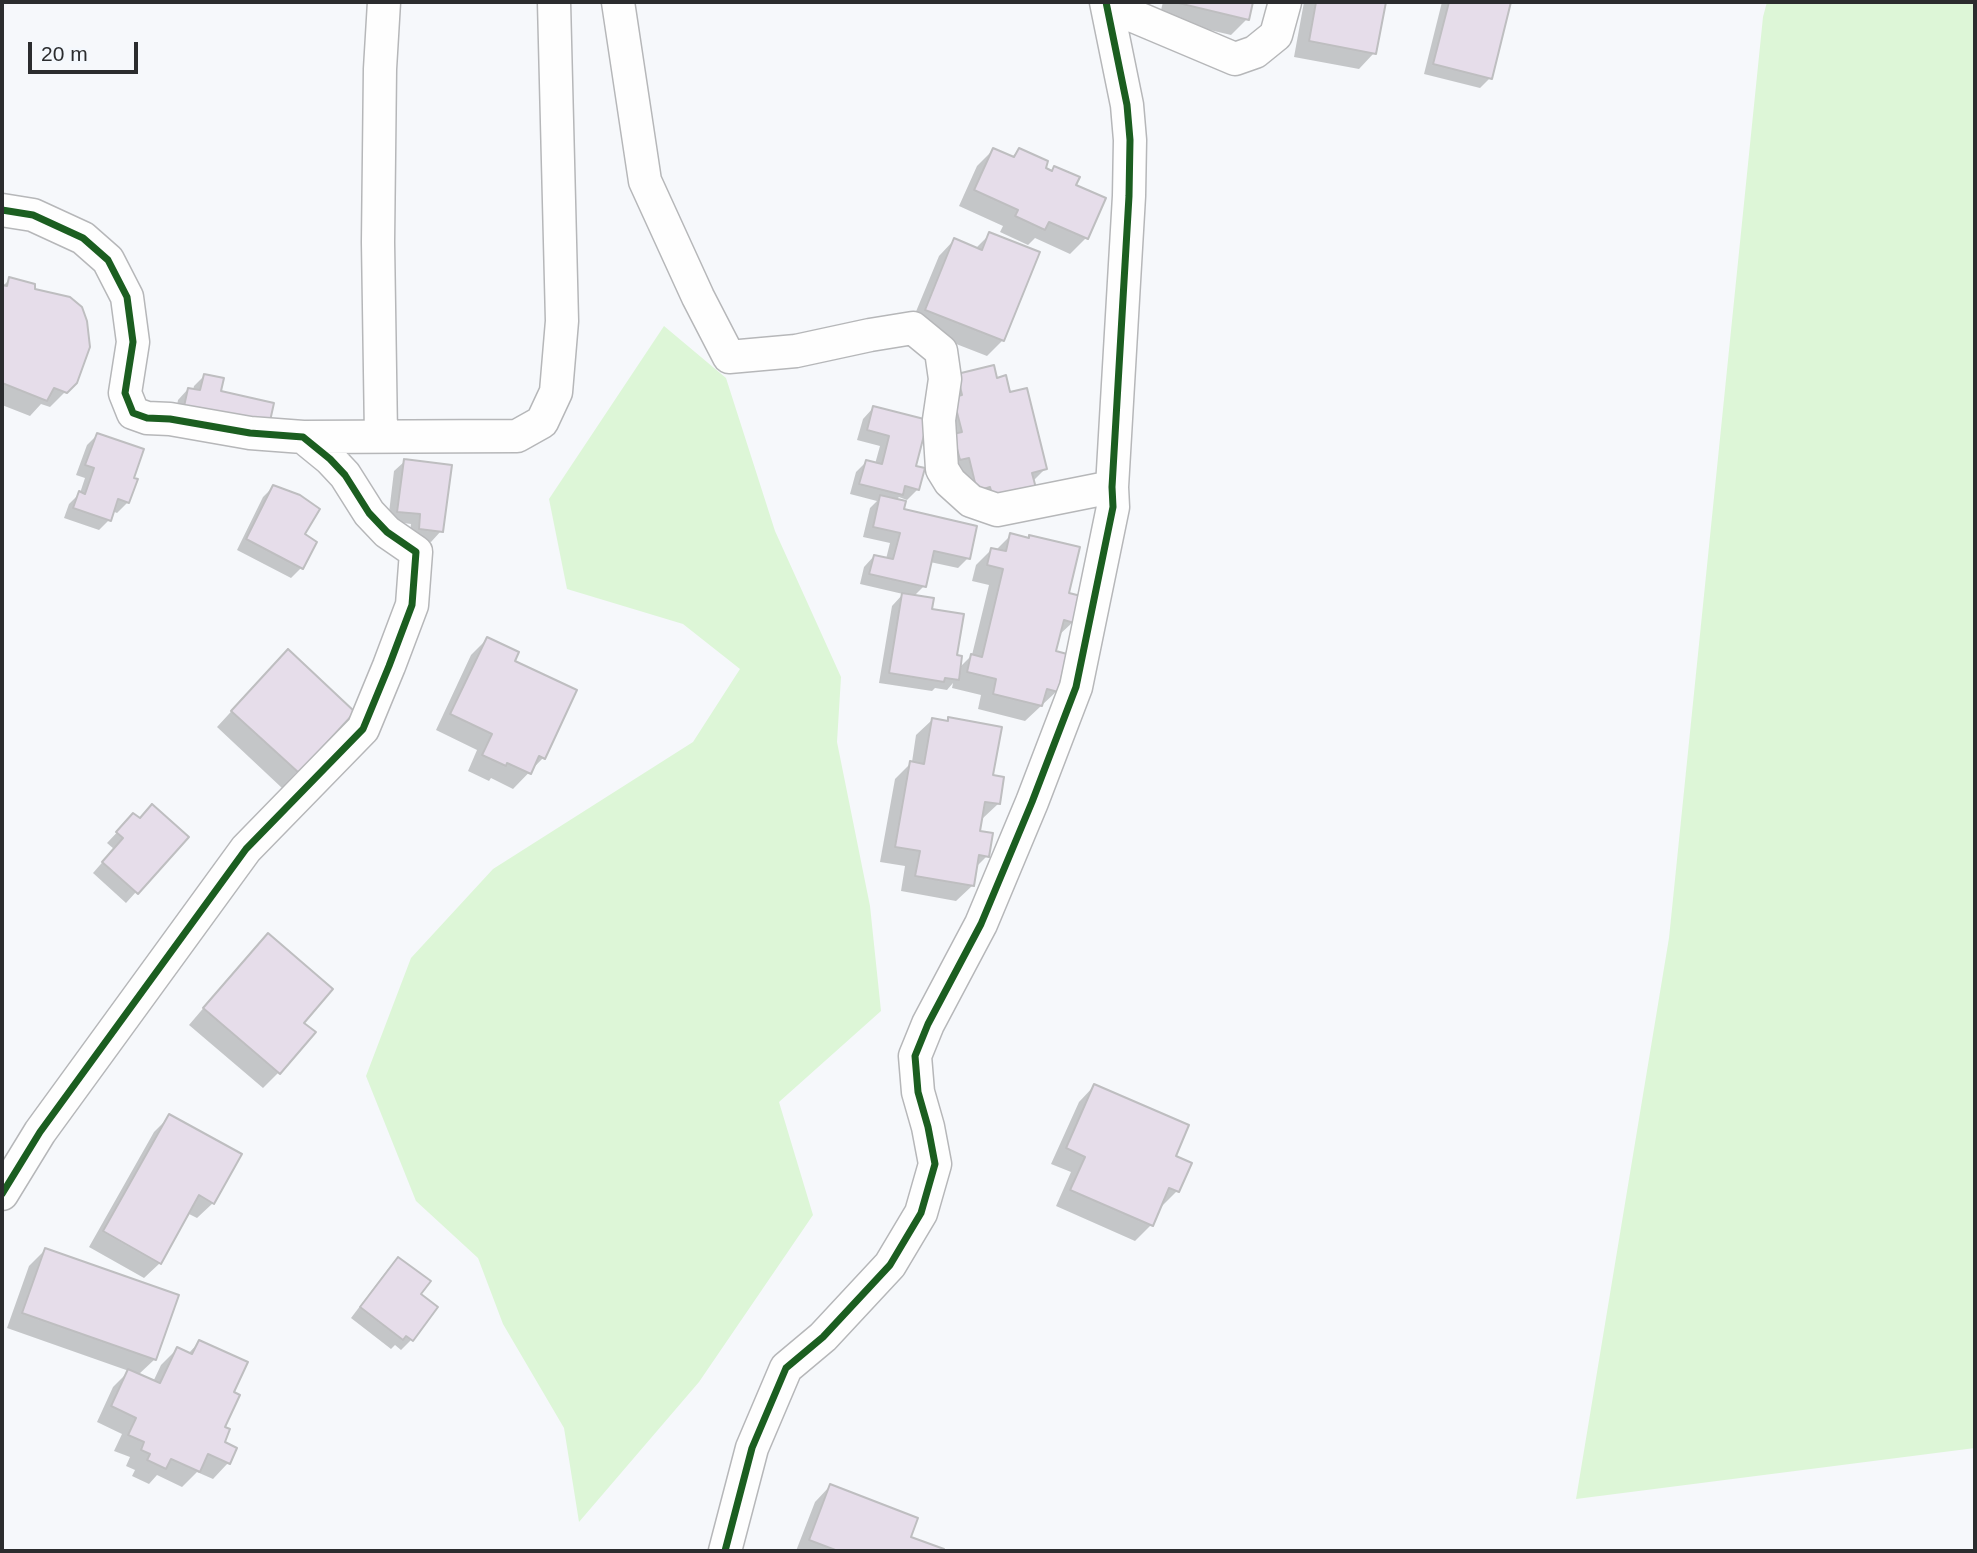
<!DOCTYPE html>
<style>
body{margin:0}
#map{position:relative;width:1977px;height:1553px;overflow:hidden;background:#f6f8fb;font-family:Arial,sans-serif}
canvas{display:block}
.frame{position:absolute;inset:0;border:4px solid #2b2c2e;pointer-events:none}
.scale{position:absolute;left:28px;top:42px;width:110px;height:32px;box-sizing:border-box;border:4px solid #2b2c2e;border-top:0;padding-left:9px;font-size:21px;line-height:24px;white-space:nowrap;color:#2b2c2e;-webkit-text-stroke:5px #f4f8fd;paint-order:stroke}
</style>
<div id="map">
<canvas width="1977" height="1553"></canvas>
<div class="frame"></div>
<div class="scale">20 m</div>
</div>
<script>
const context = document.querySelector('canvas').getContext('2d');
context.lineJoin = 'round';
function paint(path, color) { context.fillStyle = color; context.fill(path, 'evenodd'); }
const poly = rows => new Path2D(rows.map(r => 'M' + r).join(''));
function trace(path, color, width, dash) { context.strokeStyle = color; context.lineWidth = width; context.lineCap = dash ? 'butt' : 'round'; context.setLineDash(dash || []); context.stroke(path); }
paint(poly([
 [1767,2,1975,2,1975,1448,1576,1499,1669,938,1763,17],
 [664,326,726,378,775,531,841,677,837,742,870,906,881,1011,779,1102,813,1215,699,1382,579,1522,564,1428,503,1324,478,1258,416,1201,366,1076,411,958,493,869,693,742,740,669,683,624,567,589,549,499]
]), '#ddf6d7');
paint(poly([
 [1163,2,1251,2,1247,19,1231,35,1159,18],
 [1304,2,1384,2,1374,53,1359,69,1294,57],
 [1442,2,1510,2,1490,78,1480,88,1424,74],
 [993,150,1011,158,1019,150,1043,168,1051,172,1054,168,1074,186,1086,238,1070,254,1035,238,1028,245,1000,232,1003,226,959,206,977,166],
 [990,234,1003,340,987,356,910,326,939,256,954,240,975,249],
 [10,279,75,382,50,407,41,404,30,416,2,405,2,287],
 [204,376,222,380,174,421,178,400,188,389,193,390,194,386],
 [958,376,995,380,1009,394,1045,469,1033,481,1019,507,944,475],
 [873,408,914,467,918,489,907,500,899,497,895,501,902,511,968,558,958,568,930,562,924,586,913,597,929,610,955,657,959,668,972,655,989,585,972,581,976,565,992,549,996,550,1011,535,1028,539,1030,537,1067,594,1073,622,1058,636,1054,652,1057,691,1025,721,978,709,981,695,952,688,953,683,947,690,935,688,932,691,879,683,892,606,903,594,860,584,864,567,874,556,886,559,890,543,863,537,870,508,877,501,850,494,856,472,866,462,875,464,880,446,857,440,863,419],
 [97,435,132,479,128,502,117,513,112,511,109,520,99,530,64,518,69,504,80,493,85,478,76,475,87,445],
 [405,461,441,531,431,542,409,539,411,524,388,521,394,471],
 [273,487,303,535,301,568,291,578,237,550,263,497],
 [487,639,513,662,543,758,513,789,491,778,489,781,468,771,477,750,436,730,471,655],
 [272,667,353,712,282,788,217,727],
 [949,719,991,776,998,804,982,819,980,819,978,832,987,856,975,868,972,886,956,901,901,891,905,866,880,862,895,779,912,762,916,735,932,720,946,722],
 [139,820,186,837,126,903,93,873,114,849,107,843,123,826],
 [268,936,302,1023,279,1072,263,1088,189,1025,252,951],
 [1094,1086,1173,1157,1189,1164,1177,1191,1161,1207,1159,1206,1151,1225,1135,1241,1056,1206,1071,1172,1051,1164,1079,1102],
 [170,1116,213,1203,197,1218,189,1214,160,1263,144,1278,89,1247,154,1132],
 [45,1250,155,1359,138,1375,153,1382,161,1365,177,1349,188,1354,199,1342,232,1393,223,1428,222,1443,228,1463,213,1479,197,1472,182,1487,157,1475,149,1484,132,1476,135,1470,126,1466,130,1457,114,1451,122,1434,97,1422,113,1387,129,1371,7,1328,29,1266],
 [399,1259,419,1294,411,1340,401,1350,395,1345,391,1349,351,1318,388,1269],
 [830,1486,909,1538,941,1551,796,1551,815,1502]
]), '#0003');
const building = poly([
 [1174,2,1253,2,1249,20,1174,2],
 [1316,2,1386,2,1376,54,1309,41,1316,2],
 [1449,2,1511,2,1492,79,1433,64,1449,2],
 [993,148,1014,157,1019,148,1048,161,1046,168,1052,171,1054,166,1080,177,1076,185,1106,198,1088,239,1049,222,1045,230,1015,216,1018,210,974,190,993,148],
 [989,232,1040,252,1004,341,925,310,954,238,982,250,989,232],
 [9,277,35,284,35,289,70,297,82,307,87,321,90,347,77,383,67,393,54,388,47,401,2,383,2,285,7,286,9,277],
 [994,365,997,378,1006,375,1010,392,1027,388,1047,469,1032,473,1037,492,994,502,990,487,977,491,969,458,960,460,953,434,962,432,953,397,962,395,957,374,994,365],
 [204,374,224,378,221,391,274,403,268,430,183,411,188,388,200,390,204,374],
 [873,406,928,420,916,466,925,468,919,490,905,486,903,495,859,484,866,460,882,464,889,436,867,430,873,406],
 [97,433,144,449,134,478,138,479,129,503,118,499,111,521,73,508,79,491,85,494,94,468,85,465,97,433],
 [404,459,452,465,443,532,419,529,420,514,397,512,404,459],
 [273,485,300,495,320,509,305,534,317,542,303,569,246,539,273,485],
 [880,495,906,501,904,509,977,526,970,559,934,551,926,587,869,574,874,555,893,559,900,533,873,527,880,495],
 [1010,533,1029,538,1029,535,1080,547,1069,593,1081,596,1074,623,1064,620,1056,651,1067,654,1058,692,1047,689,1042,706,993,694,996,679,967,672,971,654,982,657,1003,569,987,565,991,548,1006,551,1010,533],
 [902,593,934,598,932,609,964,614,957,655,962,656,959,680,945,678,944,682,889,673,902,593],
 [487,637,519,652,515,661,577,690,545,759,539,756,531,774,507,763,506,766,482,755,492,734,450,714,487,637],
 [288,649,355,712,299,773,231,711,288,649],
 [948,717,1002,727,993,775,1004,777,1000,804,985,802,980,831,993,833,989,857,979,855,974,886,915,876,920,851,895,847,910,761,924,764,932,718,948,721,948,717],
 [152,804,189,837,138,894,102,862,123,838,116,832,133,813,140,818,152,804],
 [268,933,333,989,304,1023,316,1032,280,1074,203,1008,268,933],
 [1094,1084,1189,1125,1176,1156,1192,1163,1179,1192,1169,1188,1153,1226,1070,1190,1085,1157,1066,1148,1094,1084],
 [169,1114,242,1154,214,1204,199,1195,161,1264,103,1231,169,1114],
 [45,1248,179,1295,156,1360,22,1313,45,1248],
 [398,1257,431,1281,421,1294,438,1307,413,1341,406,1336,403,1340,360,1307,398,1257],
 [199,1340,248,1362,234,1392,240,1395,225,1427,230,1429,225,1442,237,1448,230,1464,208,1454,200,1472,171,1459,166,1469,147,1460,150,1454,141,1450,144,1442,128,1435,136,1418,111,1406,128,1369,160,1383,177,1347,192,1354,199,1340],
 [830,1484,918,1518,911,1537,944,1549,943,1551,838,1551,809,1540,830,1484]
]);
paint(building, '#e6ddea');
trace(building, '#bebec0', 2);
const street = poly([
 [618,2,645,181,698,297,729,357,796,351,870,335,913,328,941,351,945,379,939,420,942,469,950,482,971,501,997,510,1112,487],
 [1107,5,1235,59,1255,52,1276,35,1285,2],
 [2,210,33,215,83,238,108,260,127,297,133,342,125,393,133,413,147,418,170,419,250,433,303,437,330,459,345,475,369,513,387,532,416,552,412,605,389,666,363,729,246,849,40,1132,2,1194],
 [381,435,378,242,380,69,384,2],
 [303,437,517,436,542,422,556,392,562,321,554,2],
 [725,1551,752,1448,786,1368,823,1337,890,1265,921,1213,935,1164,928,1127,918,1092,915,1056,928,1024,981,924,1032,802,1076,687,1113,507,1112,487,1129,196,1130,140,1127,105,1106,2]
]);
trace(street, '#b6b7b9', 35);
trace(street, '#fefefe', 32);
trace(poly([
 [2,210,33,215,83,238,108,260,127,297,133,342,125,393,133,413,147,418,170,419,250,433,303,437,330,459,345,475,369,513,387,532,416,552,412,605,389,666,363,729,246,849,40,1132,2,1194],
 [725,1551,752,1448,786,1368,823,1337,890,1265,921,1213,935,1164,928,1127,918,1092,915,1056,928,1024,981,924,1032,802,1076,687,1113,507,1112,487,1129,196,1130,140,1127,105,1106,2]
]), '#1b5e20', 7);
</script>
